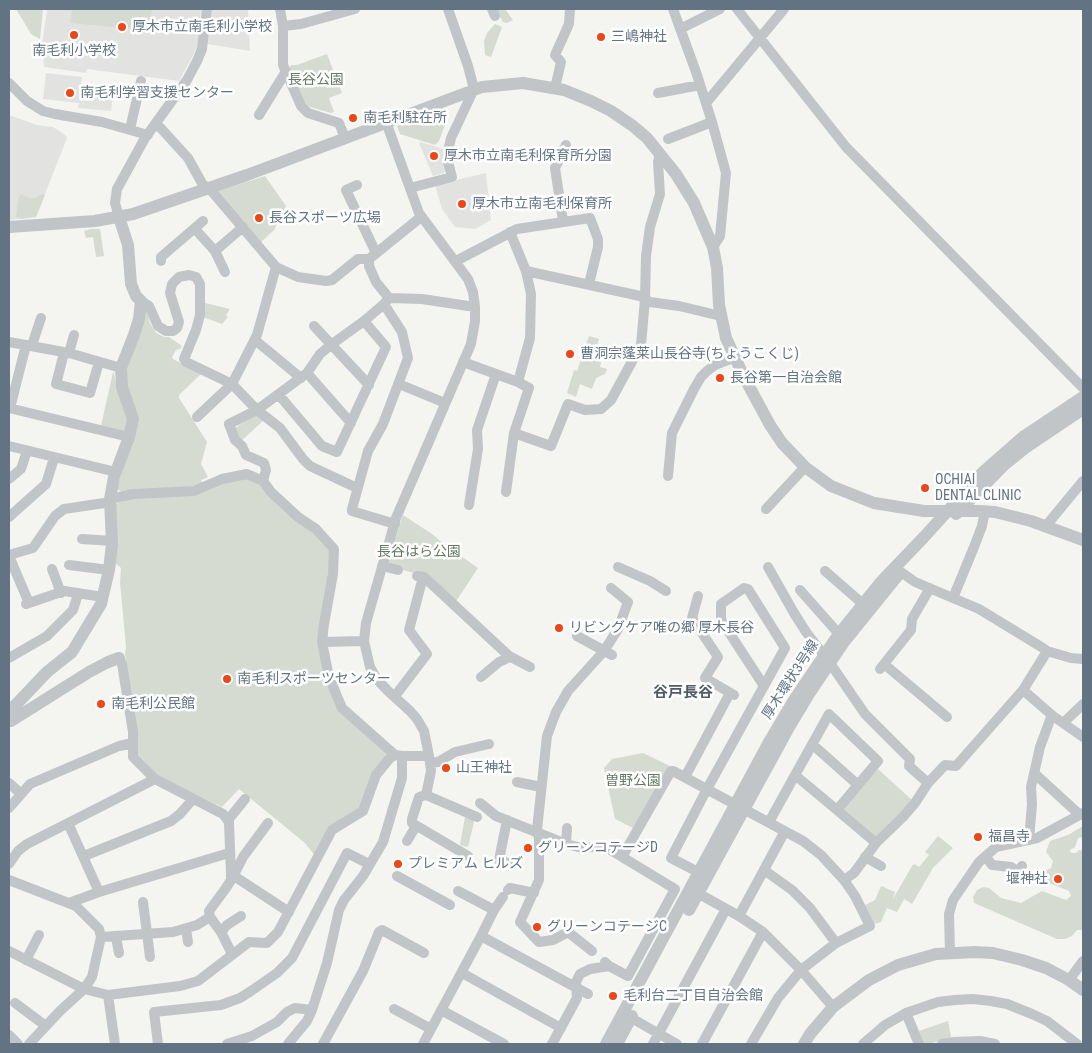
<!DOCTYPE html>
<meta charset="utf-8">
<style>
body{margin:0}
#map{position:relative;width:1092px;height:1053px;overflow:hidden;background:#f4f4f0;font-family:"Roboto Condensed",sans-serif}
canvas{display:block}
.frame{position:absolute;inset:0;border:10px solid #627483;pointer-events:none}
</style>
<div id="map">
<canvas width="1092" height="1053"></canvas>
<div class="frame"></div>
</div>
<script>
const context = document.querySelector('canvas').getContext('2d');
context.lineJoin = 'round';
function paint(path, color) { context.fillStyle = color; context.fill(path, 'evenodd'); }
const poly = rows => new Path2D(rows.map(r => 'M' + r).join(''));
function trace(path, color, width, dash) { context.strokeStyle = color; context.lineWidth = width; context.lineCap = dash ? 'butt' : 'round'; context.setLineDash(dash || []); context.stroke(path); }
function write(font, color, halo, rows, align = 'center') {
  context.font = font + ' "Roboto Condensed","Noto Sans JP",sans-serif'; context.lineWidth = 5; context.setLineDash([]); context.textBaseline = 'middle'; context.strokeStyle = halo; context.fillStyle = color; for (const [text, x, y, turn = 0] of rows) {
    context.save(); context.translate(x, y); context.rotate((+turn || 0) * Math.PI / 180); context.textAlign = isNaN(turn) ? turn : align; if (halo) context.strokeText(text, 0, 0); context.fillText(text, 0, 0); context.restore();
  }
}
paint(poly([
 [47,9,201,9,198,46,179,81,87,69,86,73,44,67,42,45],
 [212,9,248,9,250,51,208,44],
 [46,73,82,77,80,92,113,95,111,111,78,108,79,103,43,99],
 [9,115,37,125,53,127,65,135,67,138,36,217,9,220],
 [421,142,443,149,446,168,444,173,433,176,419,143],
 [486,173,491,220,475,229,455,227,442,209,435,185]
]), '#e2e3e1');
paint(poly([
 [16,9,43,9,40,39,31,34],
 [72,9,152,9,150,24,143,30,70,23],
 [496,9,505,9,513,20,507,23,503,22],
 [495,24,502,27,491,57,485,55,484,41,487,33],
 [327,54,342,93,329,98,334,112,331,113,310,107,304,103,289,68,291,65,297,65],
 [431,113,446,116,447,120,439,141,435,145,400,134,397,126],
 [265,176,286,206,274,230,260,243,218,191],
 [20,194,31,198,35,198,42,194,45,195,36,217,22,219,16,217,18,200],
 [91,229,100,229,104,256,96,257,93,237,86,238,84,231],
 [205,303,230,309,226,315,228,317,222,324,203,317],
 [146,309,150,323,156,333,164,337,169,337,182,346,180,349,176,350,172,357,173,359,201,374,179,395,179,398,207,442,201,464,208,477,201,480,203,484,184,489,120,491,117,489,136,423,125,376],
 [589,336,599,339,596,349,598,350,595,360,601,362,600,367,607,369,605,374,596,378,592,389,580,384,576,397,567,393,574,370,577,371],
 [113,372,114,373,117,389,129,415,124,433,101,426],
 [255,415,265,419,240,442,235,428],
 [245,478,253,479,314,531,332,554,322,622,329,690,387,750,387,756,361,809,329,826,315,856,305,843,239,789,222,807,160,778,137,753,125,654,126,647,120,582,121,568,115,563,116,504,134,496],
 [403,515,432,534,445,545,478,568,455,603,417,574,386,565],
 [643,753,670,766,635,829,615,819,604,768,612,759],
 [878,769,913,801,876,840,842,809],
 [465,817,472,819,474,822,468,847,460,845],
 [1083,826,1083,837,1078,838,1075,847,1070,850,1071,853,1076,853,1079,850,1083,851,1083,930,1077,930,1072,936,1065,939,1057,939,974,903,973,897,977,890,983,887,989,888,1001,898,1021,903,1042,891,1066,900,1071,896,1069,891,1042,880,1042,876,1045,871,1051,868,1053,861,1046,852,1050,841,1068,835],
 [938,836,953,848,933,868,912,904,904,899,897,912,887,908,881,922,874,924,865,905,875,900,881,886,895,892,893,899,912,866,914,864,919,867,929,855,925,852],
 [948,1021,951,1037,929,1044,924,1044,919,1031]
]), '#d5dbd1');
trace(poly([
 [280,9,283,26,283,65,301,106,308,113,339,123,345,138],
 [492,9,495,16],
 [673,9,696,72,712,122,726,173,720,236,713,247],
 [737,9,846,147,1083,388],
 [283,26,301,24,355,9],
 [680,29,720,9],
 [9,83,27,101,43,111,55,114,102,122,148,135],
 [555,88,561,62,555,55,569,24,570,9],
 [658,93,700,85],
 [706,103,784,9],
 [259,115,285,73],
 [386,122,419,213,468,279,473,292,475,307,475,321,471,344,396,518,366,623,364,641,370,667,376,678,387,690,410,711,417,719,424,731,429,756],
 [157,124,188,158,203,185,209,188,276,267,257,335,232,384,257,410,307,373,320,354,332,344,364,321,384,304,389,298,422,299,475,307],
 [130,129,141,81],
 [668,139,712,122],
 [357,185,346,190,376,253],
 [410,188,452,177,448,162,448,151,451,138,474,89,468,66,448,9],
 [119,217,115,203,117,189,145,138,187,80,197,61,202,49,207,9],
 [563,221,555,168,566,145],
 [195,229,215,251,225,272],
 [215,251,243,227],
 [161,261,161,257,203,221],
 [456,261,517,229,590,218,598,239,598,247,589,284],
 [276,267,298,277,326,281,332,280,358,259,369,259],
 [526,271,640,296,645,299],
 [389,298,376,282,369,266,369,259,421,217],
 [645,299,646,256,650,227,660,194,658,162,660,153],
 [141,301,149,306,158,326,166,331,173,331,177,328,179,322,170,293,172,284,179,277,189,275,196,277,200,284,200,315,196,330,184,359,186,362,232,384,197,417],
 [384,304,402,332,408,358,383,424,368,451,352,509,352,511,395,524],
 [314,326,369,385],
 [255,340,301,378],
 [9,342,69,353,121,368],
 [32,345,41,318],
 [64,353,56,384,90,393,99,362],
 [69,353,74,335],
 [463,362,518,382,530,338,531,294,526,271,510,232],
 [307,373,351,423],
 [518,382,529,388,514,433,551,446,568,404,585,410,601,409,611,400,641,345,645,299,650,302,679,306,721,316],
 [399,384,445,403],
 [279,395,322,446,337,452,386,347,364,321],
 [9,408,129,437],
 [10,408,26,345],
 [9,446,116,472],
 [668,476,672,433,694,389,701,377,707,371,715,365,735,357],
 [9,479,21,469,27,451],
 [263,481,266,470,264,463,246,455,242,446,235,440,229,424,257,410,280,428,303,459,310,466,357,488],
 [506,492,514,433],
 [110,499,133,494,194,491,222,479,247,474,263,481,271,492,298,517,316,529,334,549,333,574,324,624,322,642,329,677,342,708,395,755,402,756,429,756,430,763,438,762,455,752,489,744],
 [469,505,478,449,477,430,496,374],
 [766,509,805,467],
 [9,517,46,484,54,458],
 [1045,527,1083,481],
 [82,539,112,541],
 [9,555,33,548,55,516,64,509,111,502],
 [9,556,29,603],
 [69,565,109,570],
 [382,566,398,570],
 [618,567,650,581,666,591],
 [768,567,794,613,806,632,824,655],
 [52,569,61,593],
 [825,571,863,604],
 [901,572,915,582,979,609,1043,648,1047,651,1046,653,1023,690,1053,716,1083,737],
 [417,576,424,577,509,656,530,667],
 [800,590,839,634],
 [698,596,692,618,718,657,705,678,734,695],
 [953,598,974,547,982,526,985,511],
 [26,604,64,591,103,597],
 [577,636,612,655],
 [322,642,364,641],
 [1047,651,1071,658,1083,659],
 [9,658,47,636,73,610,78,594],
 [119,658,122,664,133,732,133,757,155,779,223,814,229,822,231,874,289,912],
 [830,663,865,714,910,759,909,766,928,783],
 [884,664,947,717],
 [880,669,911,630,912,619,930,588],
 [481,677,499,662,510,657],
 [395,696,427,654,409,630,423,577],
 [1063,723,1083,704],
 [812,744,858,785],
 [430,763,431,771,426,795,419,797,412,819,412,823,468,856],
 [1034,773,1080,815],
 [795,775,837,810],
 [685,777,730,693],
 [517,782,541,787],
 [9,783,21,794],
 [426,795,477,817],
 [480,803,496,816,566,844,582,848,604,846,675,889,628,976,609,966,605,962],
 [9,808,30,784,119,746,133,743],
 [228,820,245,799],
 [507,820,499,860,508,863],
 [769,822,829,714,878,761,837,810,876,843],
 [68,823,99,892],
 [1029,840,1032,804,1031,787,1040,747,1050,720,1053,716],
 [407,841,416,826],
 [566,844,567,828],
 [84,856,171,821,180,814,193,799],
 [622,857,671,771,673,771,803,841,821,855,844,880,855,896,870,926,836,943,801,970,778,998,751,1044],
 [865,857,881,866],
 [986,857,992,865,1011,867,1018,871,1022,866],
 [9,864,18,851,27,844,155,779],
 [764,870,792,890,810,908,836,943],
 [700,873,671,858,707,789,764,686,785,648,748,589,744,588,721,604,721,620,764,686],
 [234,875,243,857,268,823],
 [397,876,450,905],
 [9,880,76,906,99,929,101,937,92,977,84,989,60,1011,29,1044],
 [844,880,854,873,876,843,903,817,915,803,928,783,945,765,956,766,1023,690],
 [508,890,510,888,534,893],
 [692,890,739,916,763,932,801,970,833,1007],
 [458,891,494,910],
 [143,902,150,957],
 [69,903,99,892,229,853],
 [739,916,785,831],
 [210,917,221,932,232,954],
 [186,929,188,942],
 [221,932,227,925,241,916],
 [481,936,494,910,503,897],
 [101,937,173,932,197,925,210,917,209,911,226,888,231,880,231,874],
 [116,937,119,953],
 [9,951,84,989,108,995,180,986,198,981,249,942,267,943,278,932,332,830,363,811,376,775,390,758,395,755],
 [592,951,568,932,553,940,539,942,520,922,539,880,539,838,537,830,547,736,556,712,568,691,604,651,618,629,628,602,611,588],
 [950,953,949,914,953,900,979,862,996,847,1037,838,1083,813],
 [26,960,39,935],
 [462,973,561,1028],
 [1069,980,1083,961],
 [108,995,115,1044],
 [15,1003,46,1026],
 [394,1009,431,1029],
 [441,1010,504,1044],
 [906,1013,919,1044],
 [626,1015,677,1044],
 [9,1035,18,1044],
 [158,1044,154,1012,221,1005,240,998,251,991,277,973,292,958,347,853,369,864],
 [227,1044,252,1036,277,1022,287,1012,295,1008,312,1010],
 [288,1044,307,1021,312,1010,327,963,339,910,344,900,363,876,383,842,402,778,402,756],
 [323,1044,363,971,379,932,382,930,424,953],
 [423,1044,481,936,588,994],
 [552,1044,577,998,576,982,580,974,590,969,609,966],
 [653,1044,726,909],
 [702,1044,763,932],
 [863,1044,885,1025,906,1013,938,1002,955,1000,973,999,991,1001,1007,1004,1032,1014,1047,1021,1077,1044],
 [942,1044,954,1042,980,1041,995,1044]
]), '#c1c5c8', 10);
trace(poly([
 [9,227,95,221,133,214,247,175,482,87,523,83,564,90,591,101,611,111,633,126,647,138,676,174,694,203,713,247,717,268,719,305,726,338,744,377,770,425,782,443,805,467,831,486,874,503,924,511,980,511,995,512,1031,521,1083,540],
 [956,514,1004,465,1025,448,1083,409],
 [9,712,47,672,72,652,101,604,109,570,112,544,110,499,114,477,129,437,133,419,122,387,121,368,134,335,139,319,141,301,136,296,131,284,128,245,119,217],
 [9,721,11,721,89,672,108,662,119,658],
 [689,910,788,729,809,694,844,642,899,574],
 [606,1044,769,742,794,700,839,634,880,583,924,537,983,472,1023,437,1083,397],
 [617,1044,632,1016],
 [804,1044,810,1034,833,1007,869,980,898,965,936,954,975,952,993,953,1022,960,1046,968,1069,980,1083,990]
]), '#c1c5c8', 12);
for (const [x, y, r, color] of [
 [122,27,5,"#eb4719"],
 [74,35,5,"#eb4719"],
 [601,37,5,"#eb4719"],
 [70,93,5,"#eb4719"],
 [353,118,5,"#eb4719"],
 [434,156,5,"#eb4719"],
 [462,204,5,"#eb4719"],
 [259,218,5,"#eb4719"],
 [570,354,5,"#eb4719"],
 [720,378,5,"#eb4719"],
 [925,488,5,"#eb4719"],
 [559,628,5,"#eb4719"],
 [227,679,5,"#eb4719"],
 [101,704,5,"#eb4719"],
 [446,768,5,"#eb4719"],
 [978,837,5,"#eb4719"],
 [528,848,5,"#eb4719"],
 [398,864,5,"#eb4719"],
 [1058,879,5,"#eb4719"],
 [537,927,5,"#eb4719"],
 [613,996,5,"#eb4719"]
]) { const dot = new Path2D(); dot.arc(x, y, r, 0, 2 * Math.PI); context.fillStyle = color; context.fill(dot); trace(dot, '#fff', 2); }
write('14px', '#627483', '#fff', [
 ["厚木市立南毛利小学校",132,27],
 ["三嶋神社",611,37],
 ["南毛利小学校",74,51,"center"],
 ["南毛利学習支援センター",80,93],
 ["南毛利駐在所",363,118],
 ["厚木市立南毛利保育所分園",444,156],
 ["厚木市立南毛利保育所",472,204],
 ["長谷スポーツ広場",269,218],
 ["曹洞宗蓬莱山長谷寺(ちょうこくじ)",580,354],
 ["長谷第一自治会館",730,378],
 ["OCHIAI",935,480],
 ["DENTAL CLINIC",935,496],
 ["リビングケア唯の郷 厚木長谷",569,628],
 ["南毛利スポーツセンター",237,679],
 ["南毛利公民館",111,704],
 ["山王神社",456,768],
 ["福昌寺",988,837],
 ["グリーンコテージD",538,848],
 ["プレミアム ヒルズ",408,864],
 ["堰神社",1048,879,"right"],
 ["グリーンコテージC",547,927],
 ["毛利台二丁目自治会館",623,996]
], 'left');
write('14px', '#667961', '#fff', [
 ["長谷公園",316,80],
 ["長谷はら公園",419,552],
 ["曽野公園",633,781]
]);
write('14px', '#627483', '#fff', [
 ["厚木環状3号線",791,680,-57]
]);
write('bold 15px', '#505d67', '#fff', [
 ["谷戸長谷",683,693]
]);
</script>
